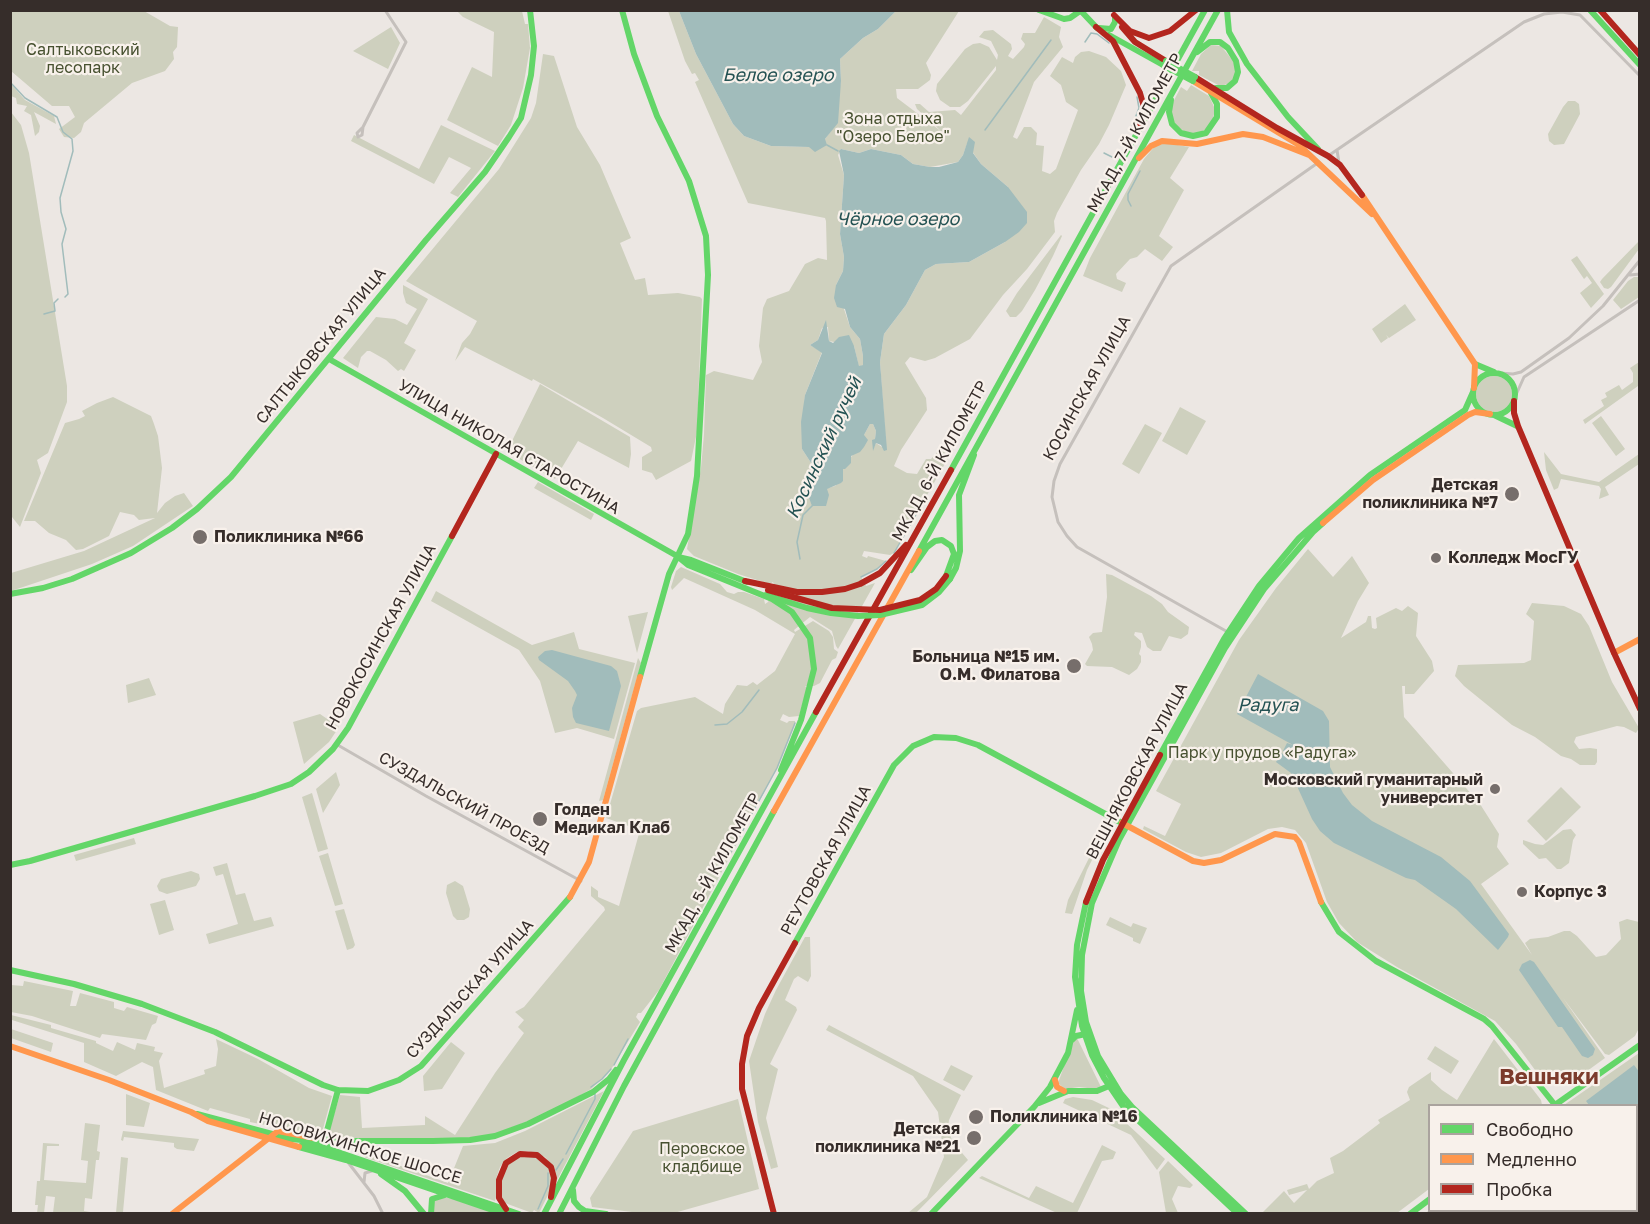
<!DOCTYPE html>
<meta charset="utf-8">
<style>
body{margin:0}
#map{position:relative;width:1650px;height:1224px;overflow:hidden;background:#ece7e3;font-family:"Golos Text",sans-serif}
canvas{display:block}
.frame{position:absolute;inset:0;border:12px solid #362d2a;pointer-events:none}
.legend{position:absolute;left:1428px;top:1104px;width:210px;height:108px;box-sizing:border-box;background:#f8f1eb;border:2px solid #aaa39e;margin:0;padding:8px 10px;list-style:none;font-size:18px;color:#362d2a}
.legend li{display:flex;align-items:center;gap:12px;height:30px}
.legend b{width:30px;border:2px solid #aaa39e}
</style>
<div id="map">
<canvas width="1650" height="1224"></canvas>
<div class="frame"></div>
<ul class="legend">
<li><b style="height:8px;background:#63d668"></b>Свободно</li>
<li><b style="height:8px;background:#ff974d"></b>Медленно</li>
<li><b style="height:8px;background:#b3261e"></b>Пробка</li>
</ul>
</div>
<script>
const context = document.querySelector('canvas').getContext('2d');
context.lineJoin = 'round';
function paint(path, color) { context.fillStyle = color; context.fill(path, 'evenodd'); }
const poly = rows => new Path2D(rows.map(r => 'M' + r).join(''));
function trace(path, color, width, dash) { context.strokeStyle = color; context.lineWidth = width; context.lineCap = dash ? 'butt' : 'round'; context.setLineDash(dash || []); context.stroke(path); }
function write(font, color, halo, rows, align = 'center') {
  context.font = font + ' "Golos Text",sans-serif'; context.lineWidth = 4.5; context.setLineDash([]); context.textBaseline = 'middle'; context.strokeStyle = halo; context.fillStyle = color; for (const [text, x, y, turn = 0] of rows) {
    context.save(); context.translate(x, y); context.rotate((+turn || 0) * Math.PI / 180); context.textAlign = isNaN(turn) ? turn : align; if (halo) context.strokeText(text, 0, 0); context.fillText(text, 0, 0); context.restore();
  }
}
paint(poly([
 [10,11,144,11,170,26,178,27,177,47,173,52,174,59,165,71,132,83,84,123,81,132,74,138,64,137,59,129,75,117,69,106,52,106,11,71],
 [457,11,522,11,525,24,528,24,530,48,523,88,511,125,498,146,447,120,472,67,492,77,494,32,463,17],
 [668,11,679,11,696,54,733,124,744,136,771,146,810,147,825,139,831,131,841,81,840,59,863,38,878,29,896,11,959,11,926,63,931,75,930,80,918,89,896,89,897,98,942,132,917,109,915,104,920,104,929,112,955,110,961,115,996,70,996,66,968,101,960,107,950,107,940,100,936,91,937,84,965,49,973,44,980,43,989,47,997,60,998,55,991,41,979,37,984,31,993,30,1011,44,1012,49,1008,56,1013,59,1024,47,1025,44,1021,39,1023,33,1035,33,1044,17,1061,27,1059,37,1063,47,1034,82,1013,137,1017,139,1024,127,1031,127,1037,133,1036,145,1044,146,1042,171,1050,174,1056,169,1078,110,1066,102,1061,85,1050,76,1062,57,1073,63,1075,57,1081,52,1089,51,1106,57,1121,71,1126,85,1109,125,1099,144,1081,170,1057,213,1054,221,1055,232,1027,269,1003,295,970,339,935,358,925,361,910,357,905,363,926,398,927,410,901,450,894,466,907,473,917,474,926,459,931,459,939,450,948,450,951,453,894,553,890,555,864,551,862,556,867,558,868,556,886,561,877,569,861,577,866,586,875,583,838,649,836,646,832,631,810,617,794,630,795,632,813,621,829,631,833,637,834,649,838,652,836,658,832,660,820,683,814,686,805,686,807,688,799,716,789,717,783,714,780,720,787,723,789,721,795,721,795,723,777,768,659,990,641,1013,638,1013,636,1017,640,1022,610,1071,591,1089,570,1101,529,1121,494,1134,470,1139,432,1140,331,1138,328,1134,340,1095,360,1097,362,1128,425,1125,425,1116,455,1135,495,1073,524,1033,518,1027,524,1020,515,1012,524,1007,605,910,604,907,591,896,591,886,598,891,598,897,619,906,640,830,606,818,637,711,641,708,695,697,723,714,725,704,737,685,747,686,753,682,757,685,775,671,795,634,755,610,684,578,672,590,671,587,676,571,681,567,720,584,727,592,734,594,738,592,744,592,764,599,765,604,768,602,775,587,773,582,770,584,738,574,694,556,687,549,701,468,704,434,706,375,714,371,753,380,762,362,759,346,763,308,767,299,789,291,805,264,818,258,827,260,826,221,825,218,748,203,695,82,699,80,695,73,692,74,685,61],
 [967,144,981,164,1008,187,1005,242,969,262,936,264,925,270,906,305,884,334,880,362,886,447,882,447,876,443,874,447,873,443,875,439,876,431,873,424,870,424,854,453,843,468,841,481,835,486,810,493,817,479,817,472,802,449,805,395,822,352,810,345,818,340,822,328,828,327,829,341,854,346,859,367,863,365,863,356,860,339,850,327,836,285,843,271,844,257,840,234,844,175,838,155,841,149,859,153,871,149,901,155,913,164,930,167,958,162,963,155],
 [391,27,400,43,388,69,353,51],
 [1211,45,1221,46,1234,62,1236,67,1235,77,1228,84,1220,86,1199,75,1199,71,1192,71,1201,54],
 [543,54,554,56,577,127,600,165,631,238,620,243,635,280,645,278,648,295,678,293,700,297,702,299,697,432,691,461,656,480,652,473,642,470,642,457,652,451,651,447,603,418,533,379,532,381,465,347,455,361,462,343,470,334,477,321,406,281,499,169,531,118,536,103],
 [12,85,25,100,54,116,56,124,34,112,40,126,39,132,35,136,31,115,24,111,27,106,17,104,16,98,11,96],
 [1191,85,1209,96,1215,109,1212,124,1207,129,1194,134,1187,133,1175,125,1170,111,1172,104,1181,87,1187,91],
 [1568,101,1575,101,1579,104,1580,114,1564,144,1554,145,1549,141,1548,134,1563,107],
 [11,112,21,125,29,153,67,386,67,402,48,453,37,460,41,473,20,527,12,517,10,518],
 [441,125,495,151,458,197,450,193,471,168,449,157,434,184,351,141,354,135,419,169],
 [1166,143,1189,147,1170,178,1184,190,1159,236,1173,247,1162,261,1145,249,1137,257,1130,259,1116,274,1117,279,1126,283,1122,292,1083,276,1090,258,1144,159,1155,146],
 [1061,235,1062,236,1053,256,1035,290,1022,311,1016,317,1010,317,1006,311,1017,293],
 [1639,241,1639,249,1611,287,1608,289,1604,288,1600,282,1602,279],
 [1577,256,1604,294,1591,308,1580,293,1592,283,1587,276,1584,279,1571,260],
 [1634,277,1639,277,1639,297,1621,309,1613,300,1628,281],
 [403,285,428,299,404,343,416,350,404,371,401,369,398,371,386,360,370,351,367,351,361,357,358,368,343,358,376,317,395,319,407,325,417,309,406,303,403,293],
 [1405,304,1416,320,1389,338,1386,335,1388,338,1381,343,1372,329],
 [1639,362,1639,388,1638,386,1585,424,1583,420,1604,406,1601,400,1607,397,1605,393,1619,385,1622,390,1633,382,1633,373,1630,368],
 '1476 394a18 18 0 1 1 36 0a18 18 0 1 1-36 0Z',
 [540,384,630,437,631,454,629,468,578,441,555,479,552,477,555,470,551,477,516,457,517,454,512,451,514,448,510,445],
 [113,397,151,416,154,424,158,436,162,468,157,513,165,503,175,496,184,493,193,506,133,546,92,564,11,591,11,573,84,551,155,518,139,520,134,515,120,512,109,536,83,549,76,550,66,540,49,533,35,521,24,521,65,423,79,419,85,416,82,411,97,403],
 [1180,407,1206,421,1187,455,1162,441],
 [1601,416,1625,449,1616,456,1592,423],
 [1145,424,1162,433,1139,474,1122,464],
 [1544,452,1561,474,1599,482,1639,454,1639,464,1605,487,1609,495,1599,499,1601,489,1599,486,1561,479,1558,488,1554,490,1546,470],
 [538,482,594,514,591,520,534,488],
 [1308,549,1333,577,1352,556,1369,583,1358,601,1341,638,1366,622,1368,616,1371,616,1372,628,1375,629,1377,628,1376,618,1396,608,1402,611,1408,606,1418,613,1416,636,1432,661,1434,671,1414,694,1405,694,1405,686,1402,686,1404,717,1480,804,1499,834,1497,847,1509,864,1481,884,1532,955,1525,943,1530,939,1548,937,1564,931,1570,931,1577,936,1596,957,1606,955,1621,939,1619,922,1627,919,1639,922,1639,1028,1635,1036,1609,1055,1605,1054,1563,998,1605,1058,1572,1082,1565,1072,1546,1085,1516,1044,1495,1021,1397,967,1357,942,1339,923,1327,902,1306,843,1295,830,1282,827,1268,829,1221,853,1201,857,1186,852,1143,829,1144,826,1165,836,1181,804,1156,791,1239,640,1276,588],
 [1106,574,1112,575,1151,596,1162,604,1168,612,1189,627,1188,634,1181,639,1169,636,1161,651,1153,651,1147,647,1142,633,1135,632,1134,635,1141,641,1141,647,1139,654,1141,656,1141,662,1137,669,1129,675,1112,667,1087,666,1085,664,1093,650,1092,644,1089,637,1093,633,1102,632,1107,597],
 [436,591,532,645,574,632,579,649,635,663,614,739,577,728,555,733,540,681,519,650,431,601],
 [1532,603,1564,606,1581,614,1589,626,1612,682,1639,728,1636,733,1624,727,1617,726,1576,737,1574,742,1579,749,1590,748,1597,749,1597,762,1595,765,1580,765,1571,759,1561,756,1535,737,1512,725,1464,686,1455,676,1458,665,1524,663,1531,660,1534,621,1526,614],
 [648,612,637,653,628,616],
 [638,658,641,663,603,800,599,801],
 [149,678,156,695,128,703,126,685],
 [320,714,339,727,329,742,304,764,293,722],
 [336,772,340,785,323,813,316,789],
 [1561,787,1581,807,1546,841,1527,821],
 [312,793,328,849,318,852,302,797],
 [1571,829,1576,835,1573,840,1569,863,1561,869,1557,869,1546,858,1539,859,1523,844,1523,840,1535,844,1543,845,1563,830],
 [1102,832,1105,834,1087,870,1072,914,1065,913,1068,900],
 [134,838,136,844,76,861,74,855],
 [328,853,343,904,335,906,319,856],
 [227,863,236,895,245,893,254,921,271,917,274,926,209,944,206,934,238,924,223,874,216,876,213,867],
 [191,871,199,874,200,879,196,886,167,894,159,891,157,886,161,879],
 [455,881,463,886,470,909,469,917,464,920,457,920,453,916,446,893,447,885],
 [165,900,174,930,159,935,150,904],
 [344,909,355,945,353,948,347,950,335,911],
 [1110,917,1131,927,1133,923,1147,928,1140,944,1133,941,1133,938,1106,925],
 [805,937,810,937,811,976,808,982,798,976,794,979,785,1000,796,1007,797,1010,770,1064,778,1069,766,1118,778,1167,771,1169,758,1122,749,1061,765,1014,776,990],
 [24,981,73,991,70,1006,76,1006,80,993,114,1002,114,1008,124,1011,127,1007,158,1016,156,1023,152,1025,146,1040,102,1034,100,1038,32,1016,11,1012,11,985,23,986],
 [11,1015,51,1025,51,1028,96,1041,96,1043,113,1051,117,1042,135,1050,137,1043,155,1047,154,1051,163,1053,159,1061,164,1088,205,1074,204,1070,216,1066,218,1049,216,1039,258,1059,309,1088,332,1096,321,1136,250,1122,250,1119,210,1108,208,1111,156,1090,153,1067,142,1062,116,1076,84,1062,84,1043,12,1020,11,1023],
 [829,1025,961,1095,949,1120,948,1127,952,1141,968,1160,916,1213,908,1213,927,1197,944,1157,938,1112,913,1076,826,1030],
 [11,1029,53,1043,51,1052,11,1038],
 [1077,1038,1101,1087,1096,1089,1079,1087,1065,1089,1058,1083,1074,1039],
 [1494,1039,1541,1100,1542,1105,1430,1106,1429,1189,1397,1213,1262,1213,1284,1191,1294,1203,1307,1190,1289,1195,1287,1190,1307,1184,1309,1189,1317,1181,1334,1173,1330,1158,1343,1151,1380,1123,1378,1120,1410,1100,1407,1092,1409,1087,1431,1072,1431,1080,1442,1090,1457,1100],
 [451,1042,465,1053,442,1089,424,1091,423,1076],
 [1435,1046,1459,1061,1451,1074,1427,1059],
 [1639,1053,1639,1213,1425,1214,1429,1210,1636,1210,1636,1106,1564,1105],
 [951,1065,973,1076,964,1091,943,1080],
 [604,1091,556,1182,552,1166,545,1157,528,1151,517,1152,507,1158,500,1167,496,1179,496,1197,495,1201,364,1157,365,1154,372,1157,373,1156,448,1183,463,1146,495,1143,525,1131],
 [126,1094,150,1103,144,1127,126,1125],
 [1073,1097,1092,1100,1111,1109,1165,1159,1157,1170,1131,1135,1063,1103,1065,1099],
 [738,1099,759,1189,674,1213,633,1213,632,1212,592,1207,590,1198,633,1131],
 [85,1123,100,1125,97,1151,100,1152,99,1160,96,1160,92,1199,85,1198,84,1211,90,1212,90,1213,53,1213,55,1197,46,1196,44,1213,37,1213,38,1205,35,1205,37,1181,40,1181,43,1143,59,1144,59,1146,47,1146,44,1180,86,1183,88,1161,81,1160],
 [123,1131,199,1139,194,1151,177,1149,174,1147,174,1143,124,1137,123,1141,121,1140],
 [1102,1145,1116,1152,1113,1159,1102,1161,1077,1213,1057,1213,979,1178,982,1176,1029,1198,1036,1186,1073,1203],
 [530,1155,545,1162,549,1168,553,1179,551,1189,539,1213,534,1210,532,1213,505,1203,500,1193,502,1175,508,1164,517,1158],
 [121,1157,128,1158,123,1212,126,1213,116,1213],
 [1168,1161,1193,1185,1190,1188,1178,1186,1172,1199,1178,1213,1166,1213,1159,1172],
 [441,1197,454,1199,495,1213,433,1213,431,1207,434,1200]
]), '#ced0be');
paint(poly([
 [679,11,679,10,896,11,878,29,863,38,840,59,841,81,838,123,825,139,827,145,815,152,809,147,771,146,744,136,733,124,696,54],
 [969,137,975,142,973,153,981,164,1008,187,1027,212,1027,223,1019,232,1005,242,969,262,936,264,925,270,906,305,884,334,880,362,887,450,884,451,881,445,876,443,873,451,872,440,875,439,876,431,873,424,870,424,864,435,868,440,864,447,860,452,851,456,851,463,845,469,843,469,843,481,841,483,827,489,829,495,826,506,812,506,808,495,812,492,812,483,817,479,817,472,802,449,801,422,805,395,822,353,810,345,818,340,826,320,829,341,833,343,839,337,849,335,854,346,859,366,863,365,863,356,860,339,850,327,845,309,837,307,834,298,836,285,843,271,844,257,840,234,844,175,839,151,841,149,859,153,871,149,901,155,913,164,930,167,939,167,958,162,963,155],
 [552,650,611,666,617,671,621,686,609,731,576,723,573,717,572,708,577,695,575,691,568,681,539,660,538,657,545,651],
 [1258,674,1323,711,1329,721,1330,767,1343,793,1352,805,1372,821,1441,857,1470,881,1509,934,1508,937,1498,950,1456,909,1415,880,1406,878,1334,843,1320,831,1312,819,1291,773,1276,762,1281,753,1287,756,1288,754,1283,751,1287,743,1293,745,1237,714],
 [1530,960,1534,962,1595,1049,1593,1055,1588,1058,1582,1056,1562,1027,1558,1027,1519,970,1522,964],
 [1634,1065,1640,1073,1639,1176,1636,1171,1636,1106,1589,1105,1586,1101]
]), '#a1bcbb');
trace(poly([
 [163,10,164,11],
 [1085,42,1091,33,1097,34,1109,43],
 [10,82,25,98,57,117,63,132,72,139,73,151,60,198,61,212,66,229,62,244,68,294,65,297],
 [1132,126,1139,108,1137,97],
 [985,130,1051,40],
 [827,145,838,151],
 [1104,153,1116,159],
 [1131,206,1128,200,1128,194,1140,171],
 [44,314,55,311,54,303,58,299],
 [894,553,918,511,921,502],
 [800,559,797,542,803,515,813,505],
 [861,577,877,569,886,561],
 [715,725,727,724,742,712,759,690],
 [728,857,777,768,795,723],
 [614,1065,628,1039],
 [591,1087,602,1079,611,1069],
 [566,1154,595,1099,595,1094],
 [556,1170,563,1159],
 [538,1209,548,1186,548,1173]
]), '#a1bcbb', 1.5);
trace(poly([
 [363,127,362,135,358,137,357,133,363,127,406,42,385,10],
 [1337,150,1339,163],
 [1328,156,1524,22,1544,14,1562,12,1580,15,1640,76],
 [1630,275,1640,274],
 [1499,373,1513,374,1521,372,1569,338,1603,306,1640,260],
 [1515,397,1524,377,1640,300],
 [1233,635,1077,547,1067,536,1058,522,1052,497,1054,481,1060,464,1171,266,1319,162],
 [336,744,426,796,581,881],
 [347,1161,374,1196,383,1214],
 [364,1182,365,1173,375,1170]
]), '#c5c0bc', 3);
trace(poly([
 [622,10,634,54,657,116,689,181,706,236,708,275,697,476,688,534,669,574,640,677],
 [1039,10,1064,19,1070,18,1080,11],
 [1080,10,1097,28],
 [1227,10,1229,32,1247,64,1288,117,1318,149],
 [1590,10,1640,65],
 [1099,28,1111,29,1115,22,1115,17],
 [1109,35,1163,65],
 [1197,52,1210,42,1220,42,1228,48,1236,61,1238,72,1235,81,1227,88,1216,88],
 [1171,100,1169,112,1172,124,1181,133,1193,136,1206,133,1217,117,1217,104,1211,93],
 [329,359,677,556,688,565,772,599,792,612,810,638,814,669,801,720,781,770],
 [1475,364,1494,372],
 '1473 394a21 21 0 1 1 42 0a21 21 0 1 1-42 0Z',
 [1494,415,1517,426],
 [951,470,1205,10],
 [919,551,1218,10],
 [678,557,691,560,747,582],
 [911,570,927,547,935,541,942,540,951,546,954,554,946,576],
 [950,579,956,568,960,551,959,495,974,455],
 [10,594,43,588,72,579,131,553,172,528,197,509,231,477,426,240,485,172,509,137,521,118,531,75,534,46,530,10],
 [1160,755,1224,639,1259,586,1299,538,1370,475,1465,410,1473,392],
 [10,865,30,861,255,796,291,784,309,772,333,749,348,728,452,536],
 [1086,902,1077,945,1075,977,1082,1026,1092,1055,1104,1078,1123,1106,1238,1214],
 [1321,902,1339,932,1376,961,1484,1019,1492,1026,1555,1105],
 [795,943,894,765,913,746,934,737,956,738,978,745,1122,823],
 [10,970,74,984,142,1004,215,1032,323,1085,338,1090,368,1091,399,1080,421,1066,570,897],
 [1072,1040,1076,1036,1086,1034],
 [1039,1103,1068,1091,1097,1091,1109,1086],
 [1555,1105,1640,1045],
 [197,1114,291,1139],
 [291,1139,312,1141,433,1141,470,1140,495,1136,528,1124,593,1092,609,1079,616,1070],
 [302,1142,332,1150,519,1214],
 [299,1147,346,1160,504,1214],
 [329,1147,325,1138,338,1090],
 [381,1174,405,1191,424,1214],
 [573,1190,574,1201,579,1207,585,1211,606,1214],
 [431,1214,432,1199,445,1195],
 [544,1214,624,1060,816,712],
 [559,1214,624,1086,774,811],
 [931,1214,1034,1107,1050,1087,1068,1053,1077,1010],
 [1246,1214,1132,1107,1121,1094,1098,1056,1086,1022,1081,991,1082,955,1092,903,1119,840,1225,648,1264,589,1313,532,1323,523],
 [1410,1214,1430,1199]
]), '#63d668', 6);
trace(poly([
 [1193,81,1299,145,1372,214],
 [1139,158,1151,146,1162,141,1197,144,1243,134,1263,137,1309,155],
 [1362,195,1475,364,1474,388],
 [1323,523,1373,480,1468,415,1475,412,1490,414],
 [1614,653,1640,639],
 [774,811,919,551],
 [1122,823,1193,861,1204,863,1221,860,1275,834,1295,837,1299,842,1321,902],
 [570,897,589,862,640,677],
 [10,1046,109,1080,191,1112,208,1121,299,1147],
 [1055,1080,1057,1087,1064,1091],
 [172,1214,278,1131,314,1138]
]), '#ff974d', 6);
trace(poly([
 [1600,10,1640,55],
 [1114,15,1130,31,1149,38,1170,31,1196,10],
 [1096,27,1113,41,1140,93,1144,107,1140,124],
 [1122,27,1135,42,1166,61],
 [1195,77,1277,128,1328,156,1340,165,1362,195],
 [1514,401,1514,413,1518,426,1614,653,1640,709],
 [452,536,496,454],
 [745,581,797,592,822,592,845,589,860,584,880,573,906,545],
 [816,712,951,470],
 [1086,902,1103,860,1160,755],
 [506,1209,499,1198,499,1180,506,1163,520,1154,537,1155,551,1167,554,1178,551,1197],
 [774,1214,742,1089,742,1064,747,1036,759,1008,795,943]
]), '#b3261e', 6);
trace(poly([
 [1166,61,1195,77],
 [1163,65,1193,81],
 [766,595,807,608,831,613,858,616,880,615,922,605,939,592,950,579]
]), '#63d668', 6);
trace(poly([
 [768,590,832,608,880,610,920,600,936,589,946,576]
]), '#b3261e', 6);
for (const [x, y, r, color] of [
 [1512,494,8,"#766e6b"],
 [200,537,8,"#766e6b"],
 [1436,558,6,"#766e6b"],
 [1074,666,8,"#766e6b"],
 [1495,789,6,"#766e6b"],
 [540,819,8,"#766e6b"],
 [1522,892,6,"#766e6b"],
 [976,1117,8,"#766e6b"],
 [974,1138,8,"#766e6b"]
]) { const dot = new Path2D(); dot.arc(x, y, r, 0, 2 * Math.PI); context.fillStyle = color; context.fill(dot); trace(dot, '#f8f1eb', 2); }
write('16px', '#475130', '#f8f1eb', [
 ["Салтыковский",83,50],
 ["лесопарк",83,68],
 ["Зона отдыха",893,119],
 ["\"Озеро Белое\"",893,137],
 ["Парк у прудов «Радуга»",1262,753],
 ["Перовское",702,1149],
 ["кладбище",702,1167]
]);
write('16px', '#362d2a', '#f8f1eb', [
 ["МКАД, 7-Й КИЛОМЕТР",1135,133,-61],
 ["САЛТЫКОВСКАЯ УЛИЦА",321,346,-51],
 ["КОСИНСКАЯ УЛИЦА",1087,388,-61],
 ["УЛИЦА НИКОЛАЯ СТАРОСТИНА",509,447,30],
 ["МКАД, 6-Й КИЛОМЕТР",940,461,-61],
 ["НОВОКОСИНСКАЯ УЛИЦА",381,637,-61],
 ["ВЕШНЯКОВСКАЯ УЛИЦА",1137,771,-62],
 ["СУЗДАЛЬСКИЙ ПРОЕЗД",464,803,29],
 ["РЕУТОВСКАЯ УЛИЦА",826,860,-61],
 ["МКАД, 5-Й КИЛОМЕТР",713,873,-61],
 ["СУЗДАЛЬСКАЯ УЛИЦА",470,989,-48],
 ["НОСОВИХИНСКОЕ ШОССЕ",360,1148,17]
]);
write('bold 16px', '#362d2a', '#f8f1eb', [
 ["Детская",1498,485,"right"],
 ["поликлиника №7",1498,503,"right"],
 ["Поликлиника №66",214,537],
 ["Колледж МосГУ",1448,558],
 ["Больница №15 им.",1060,657,"right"],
 ["О.М. Филатова",1060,675,"right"],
 ["Московский гуманитарный",1483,780,"right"],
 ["университет",1483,798,"right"],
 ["Голден",554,810],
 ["Медикал Клаб",554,828],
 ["Корпус 3",1534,892],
 ["Поликлиника №16",990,1117],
 ["Детская",960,1129,"right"],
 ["поликлиника №21",960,1147,"right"]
], 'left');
write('italic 18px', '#245253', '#f8f1eb', [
 ["Белое озеро",778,75],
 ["Чёрное озеро",898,219],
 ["Косинский ручей",824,448,-65],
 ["Радуга",1268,705]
]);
write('bold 22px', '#7c3b2c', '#f8f1eb', [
 ["Вешняки",1549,1077]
]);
</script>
